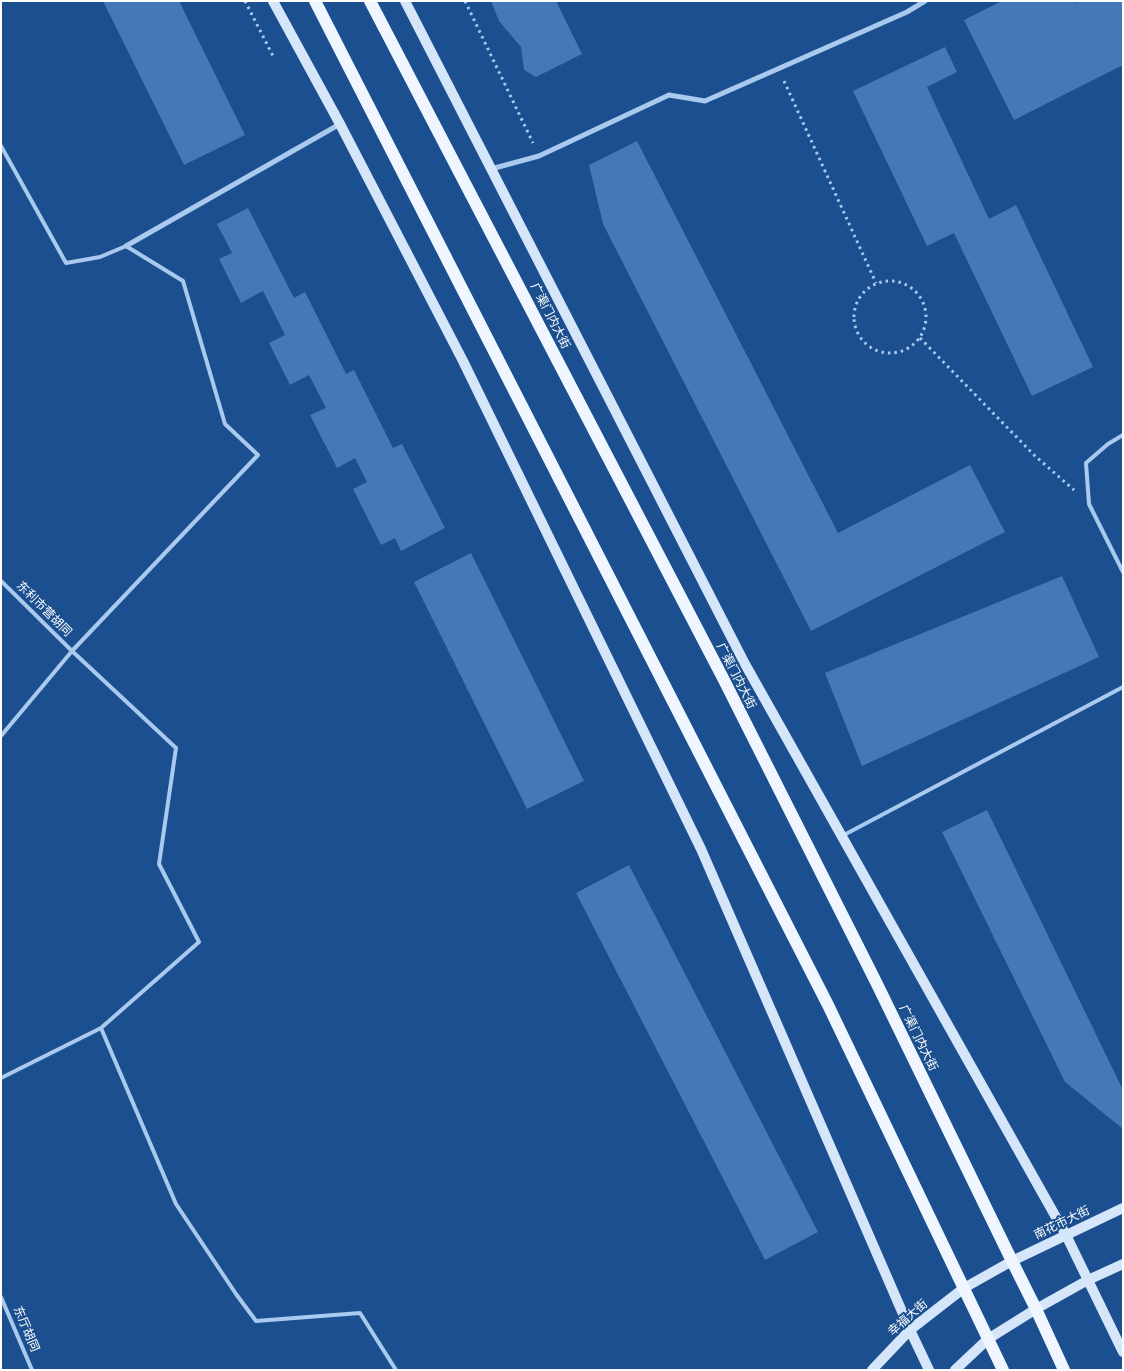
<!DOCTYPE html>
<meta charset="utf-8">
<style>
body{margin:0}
#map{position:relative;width:1124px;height:1371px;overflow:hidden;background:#1b4f8f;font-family:"PT Sans Narrow",sans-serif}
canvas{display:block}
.frame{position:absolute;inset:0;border:2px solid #fff;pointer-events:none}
</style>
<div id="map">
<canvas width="1124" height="1371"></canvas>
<div class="frame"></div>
</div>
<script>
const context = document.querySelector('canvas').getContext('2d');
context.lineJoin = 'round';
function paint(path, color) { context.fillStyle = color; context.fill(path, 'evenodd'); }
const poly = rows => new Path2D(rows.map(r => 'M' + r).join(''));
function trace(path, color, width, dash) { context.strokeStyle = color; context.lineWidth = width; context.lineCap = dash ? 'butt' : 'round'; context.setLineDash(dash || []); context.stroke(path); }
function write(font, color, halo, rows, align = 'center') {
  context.font = font + ' "PT Sans Narrow","Noto Sans SC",sans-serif'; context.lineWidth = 4; context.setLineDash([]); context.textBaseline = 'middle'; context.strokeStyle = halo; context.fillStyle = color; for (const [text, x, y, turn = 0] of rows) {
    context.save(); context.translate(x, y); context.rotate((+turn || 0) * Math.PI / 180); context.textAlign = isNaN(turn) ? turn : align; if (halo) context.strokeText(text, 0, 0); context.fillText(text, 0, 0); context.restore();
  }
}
paint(poly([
 [103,1,179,1,245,135,184,165],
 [491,1,556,1,582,54,536,77,524,70,521,47,499,21],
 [1002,1,1075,1,1076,3,1079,1,1123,1,1123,65,1014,120,964,20],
 [945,47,957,72,927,87,989,219,1016,205,1093,367,1032,396,954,233,927,246,853,91],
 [637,141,838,533,970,465,1005,532,811,631,603,224,589,165],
 [248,208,294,298,305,292,346,374,354,370,393,448,402,444,445,528,401,551,395,538,381,545,353,489,367,482,355,458,337,468,310,415,326,408,309,375,290,385,269,343,285,335,263,291,241,303,219,259,232,253,217,224],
 [471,553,584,781,527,809,414,582],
 [1062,576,1099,657,862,766,825,673],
 [987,810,1123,1090,1123,1129,1065,1082,942,832],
 [629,865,818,1232,765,1260,576,893]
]), '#4478b7');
trace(poly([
 [245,1,274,58],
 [465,1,533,143],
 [784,81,876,283],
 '854 317a36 36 0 1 1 72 0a36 36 0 1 1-72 0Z',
 [920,338,1034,455,1074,490]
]), '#a9c9ee', 3, [2.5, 4]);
trace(poly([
 [1,146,66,263,100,257,126,246,183,281,225,424,258,455,72,651,1,736],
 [1123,435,1108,444,1086,463,1089,504,1123,572],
 [1,581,72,651,176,748,159,864,199,942,101,1028,1,1078],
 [842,836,1123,687],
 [101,1028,176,1204,236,1294,256,1321,360,1313,396,1370],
 [1,1297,32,1370]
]), '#a9c9ee', 4);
trace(poly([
 [491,169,539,156,669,95,705,101,907,12,925,1],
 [126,246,340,124]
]), '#a9c9ee', 5);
trace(poly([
 [273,1,340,124,463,361,701,849,910,1330,929,1370],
 [405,1,745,664,1066,1235,1123,1352],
 [872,1370,910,1330,964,1288,1012,1261,1123,1208],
 [955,1370,988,1339,1036,1309,1088,1280,1123,1264]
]), '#d6e6fa', 10);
trace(poly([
 [315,1,828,1005,1003,1370],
 [370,1,724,680,876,982,1012,1261,1036,1309,1064,1370]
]), '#f0f6ff', 12);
write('12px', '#fff', '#1b4f8f', [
 ["广渠门内大街",550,316,63],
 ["东利市营胡同",44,609,45],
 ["广渠门内大街",736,676,63],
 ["广渠门内大街",918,1038,64],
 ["南花市大街",1062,1223,-26],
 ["幸福大街",908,1318,-41],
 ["东厅胡同",26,1329,67]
]);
</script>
